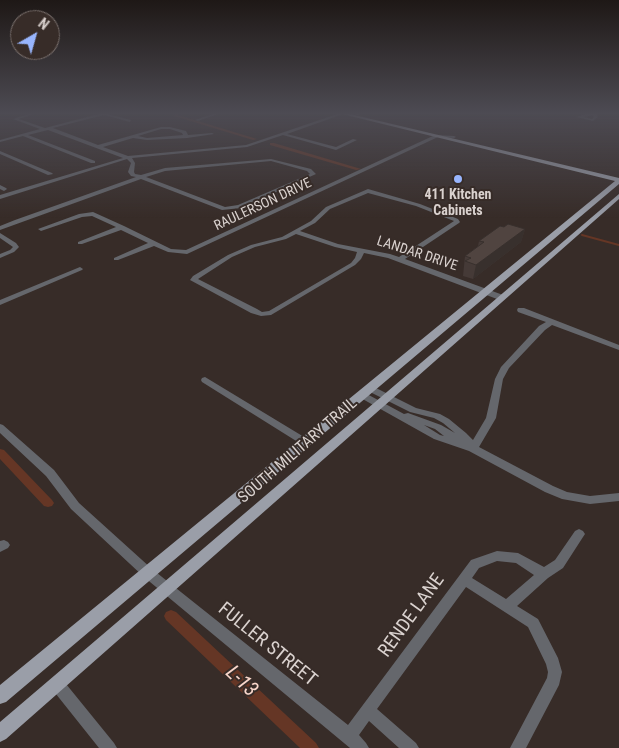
<!DOCTYPE html>
<style>
body{margin:0}
#map{position:relative;width:619px;height:748px;overflow:hidden;background:#372c28;font-family:"Roboto Condensed",sans-serif}
canvas{display:block}
.north{position:absolute;left:10px;top:10px;width:50px;height:50px;box-sizing:border-box;background:#372c28;border:1px solid #786e6b;border-radius:50%;rotate:38deg;font-size:14px;font-weight:700;line-height:20px;text-align:center;color:#dad2cf}
.north::after{content:'';display:block;margin:auto;width:18px;height:22px;background:#98b5fd;clip-path:polygon(50% 0,100% 100%,50% 72%,0 100%)}
</style>
<div id="map">
<canvas width="619" height="748"></canvas>
<div class="north">N</div>
</div>
<script>
const context = document.querySelector('canvas').getContext('2d');
context.lineJoin = 'round';
const poly = rows => new Path2D(rows.map(r => 'M' + r).join(''));
function trace(path, color, width, dash) { context.strokeStyle = color; context.lineWidth = width; context.lineCap = dash ? 'butt' : 'round'; context.setLineDash(dash || []); context.stroke(path); }
function paint(path, color) { context.fillStyle = color; context.fill(path, 'evenodd'); }
function write(font, color, halo, rows, align = 'center') {
  context.font = font + ' "Roboto Condensed",sans-serif'; context.lineWidth = 4; context.setLineDash([]); context.textBaseline = 'middle'; context.strokeStyle = halo; context.fillStyle = color; for (const [text, x, y, turn = 0] of rows) {
    context.save(); context.translate(x, y); context.rotate((+turn || 0) * Math.PI / 180); context.textAlign = isNaN(turn) ? turn : align; if (halo) context.strokeText(text, 0, 0); context.fillText(text, 0, 0); context.restore();
  }
}
trace(poly([
 [582,235,619,245]
]), '#653625', 2);
paint(poly([
 [175,113,179,113,178,115,257,139,253,140,174,116,175,113],
 [270,143,274,143,361,169,356,170,270,145,270,143],
 [0,449,4,450,52,500,54,503,52,506,48,507,44,506,0,459,0,449],
 [171,610,176,612,316,743,319,748,300,748,166,620,164,616,166,612,171,610]
]), '#653625');
paint(poly([
 [31,113,34,114,19,119,45,128,102,113,109,113,108,114,131,120,130,122,104,115,53,128,98,145,161,127,170,127,186,131,188,135,212,133,214,134,187,138,147,140,133,138,103,147,128,156,246,145,340,113,346,113,287,134,336,147,353,139,357,140,336,150,283,135,247,147,132,158,135,163,134,172,135,174,141,175,165,168,271,159,311,169,316,174,241,208,222,210,141,179,0,230,0,226,15,220,136,177,131,176,128,172,131,163,127,159,0,199,0,195,123,158,48,130,28,135,95,161,95,163,91,163,23,136,0,142,0,140,40,129,13,119,31,113],
 [161,129,170,129,182,133,183,135,147,138,138,136,161,129],
 [271,161,307,171,310,174,238,205,225,207,146,177,165,171,271,161],
 [215,113,221,113,198,121,195,120,215,113],
 [348,113,359,113,360,114,358,115,348,113],
 [589,113,596,113,598,117,593,121,576,117,589,113],
 [593,115,594,117,592,119,584,117,593,115],
 [435,135,454,136,456,137,454,138,438,137,187,254,168,252,154,246,118,260,114,260,114,258,148,243,121,230,82,244,78,244,78,242,116,227,92,216,82,217,41,231,38,229,79,214,93,212,124,226,171,249,186,250,435,135],
 [0,151,52,173,53,174,48,175,0,154,0,151],
 [0,185,6,188,7,189,4,191,0,189,0,185],
 [368,189,420,204,458,219,460,222,459,223,405,259,503,295,503,299,497,299,388,258,364,253,361,259,355,265,271,315,261,316,251,313,190,280,193,276,228,255,251,245,282,237,311,221,326,207,368,189],
 [368,193,416,206,454,221,399,257,390,254,338,244,300,231,315,223,330,209,368,193],
 [296,234,335,247,357,252,355,258,351,263,269,311,262,312,257,309,198,279,232,257,255,247,286,239,296,234],
 [0,233,16,243,19,247,14,252,0,258,0,254,10,250,13,247,0,238,0,233],
 [80,267,83,269,82,270,0,305,0,300,80,267],
 [518,308,524,308,619,345,619,350,552,325,545,330,509,368,503,379,496,418,479,447,553,486,567,492,590,496,619,493,619,501,590,504,562,499,545,492,469,451,434,439,359,397,357,395,362,392,365,393,404,414,408,413,441,425,455,433,443,423,434,418,410,412,366,390,364,388,366,386,372,386,416,408,440,414,449,419,466,433,473,440,486,418,495,379,501,367,539,326,546,322,518,312,517,310,518,308],
 [424,425,435,429,444,436,440,435,424,425],
 [205,377,309,440,310,442,309,444,301,444,202,382,201,380,202,378,205,377],
 [0,424,3,425,54,470,79,503,152,569,348,725,471,560,497,551,518,553,544,567,555,560,575,531,579,529,583,531,585,534,583,537,563,568,548,578,517,606,538,619,558,658,562,672,559,685,526,748,510,748,547,678,548,672,546,664,528,627,466,587,377,709,416,743,419,748,399,748,369,721,359,735,366,743,369,748,350,748,144,577,71,509,46,476,0,433,0,424],
 [497,561,516,563,534,575,506,599,472,578,479,568,497,561],
 [4,540,8,542,10,545,8,548,0,552,0,541,4,540],
 [57,677,62,679,114,743,117,748,99,748,52,689,50,684,52,679,57,677]
]), '#65676c');
paint(poly([
 [338,113,346,113,619,178,619,184,6,702,0,704,0,685,615,181,338,113],
 [619,194,619,199,6,739,0,742,0,722,619,194]
]), '#9a9ea8');
paint(poly([
 [504,227,525,229,521,242,473,279,463,276,465,256,478,246,479,241]
]), '#453a37');
paint(poly([
 [525,229,521,242,473,279,476,265]
]), '#38302d');
const building = poly([
 [508,224,525,229,476,265,465,261,471,258,465,256,484,242,479,241,500,226,504,227,508,224]
]);
paint(building, '#504440');
trace(building, '#38302d', 1);
const sky = context.createLinearGradient(0, 0, 0, 218);
sky.addColorStop(0, '#1e1816');
sky.addColorStop(0.52, '#4d4b53');
sky.addColorStop(1, '#4d4b5300');
context.fillStyle = sky;
context.fillRect(0, 0, 619, 218);
for (const [x, y, r, color] of [
 [458,179,5,"#98b5fd"]
]) { const dot = new Path2D(); dot.arc(x, y, r, 0, 2 * Math.PI); context.fillStyle = color; context.fill(dot); trace(dot, '#372c28', 2); }
write('bold 14px', '#dad2cf', '#372c28', [
 ["411 Kitchen",458,195],
 ["Cabinets",458,211]
]);
write('14px', '#dad2cf', '#372c28', [
 ["RAULERSON DRIVE",263,205,-25],
 ["LANDAR DRIVE",417,254,18]
]);
write('16px', '#dad2cf', '#372c28', [
 ["SOUTH MILITARY TRAIL",298,451,-41]
]);
write('19px', '#dad2cf', '#372c28', [
 ["RENDE LANE",412,616,-54],
 ["FULLER STREET",267,645,39]
]);
write('italic 21px', '#f9d7cb', '#372c28', [
 ["L-13",241,682,43]
]);
</script>
